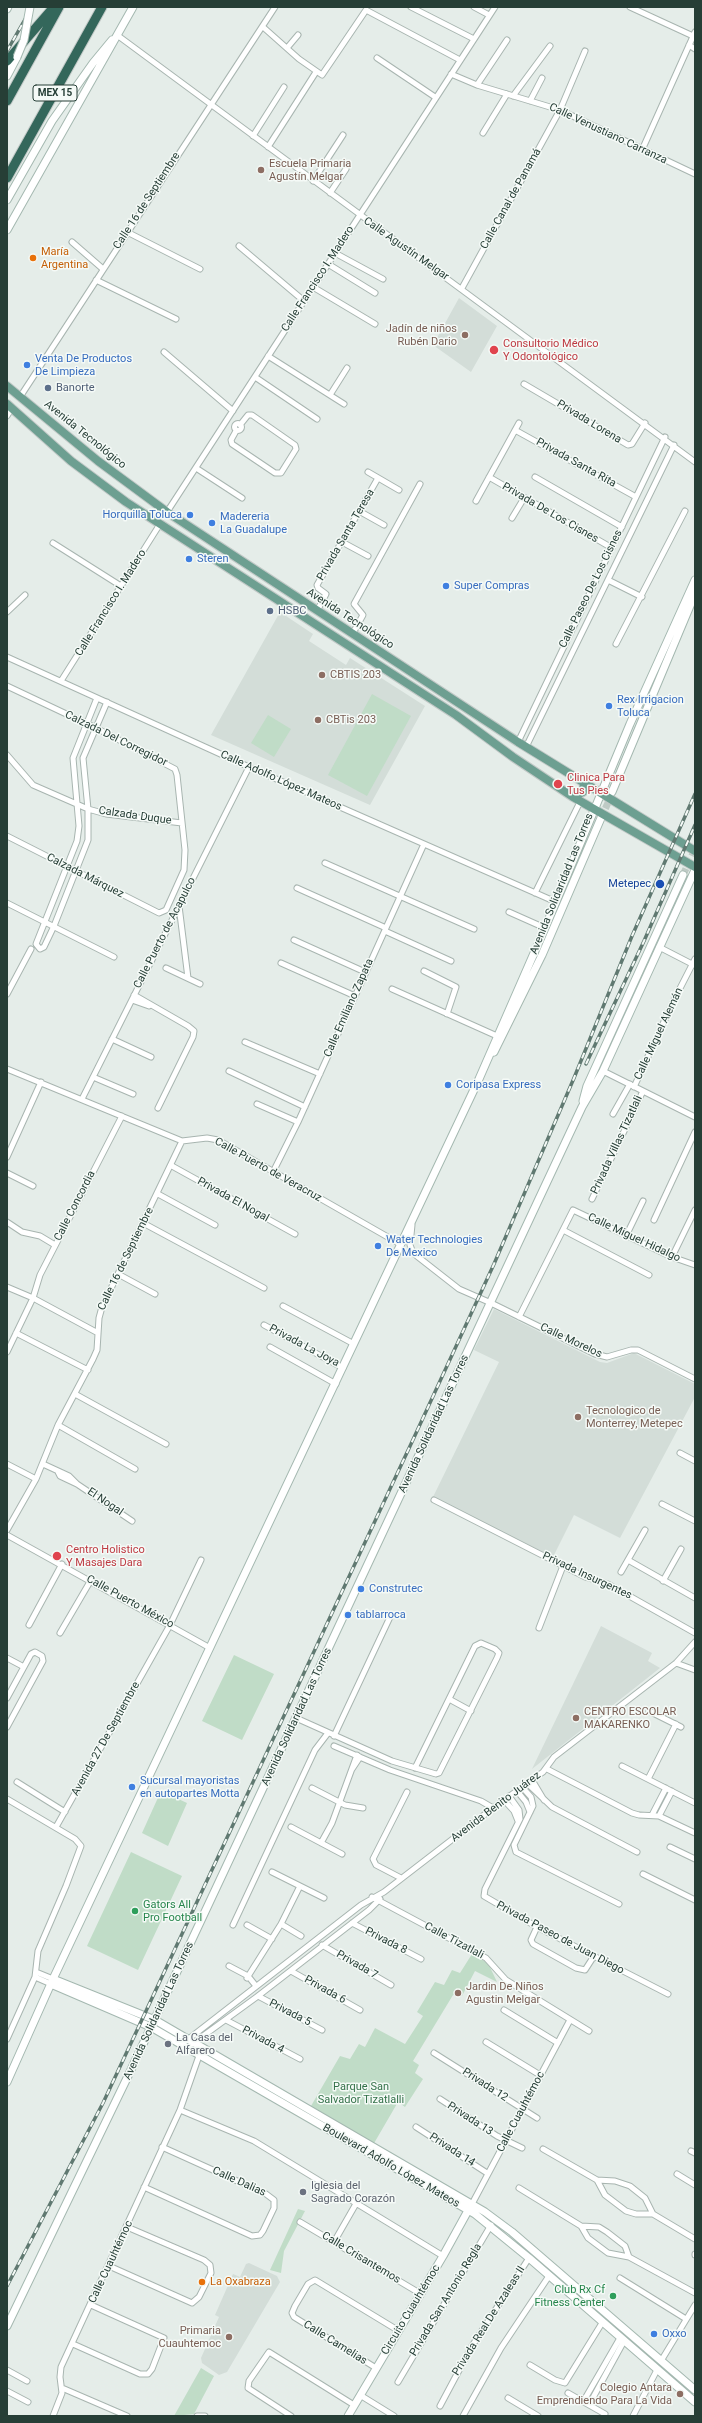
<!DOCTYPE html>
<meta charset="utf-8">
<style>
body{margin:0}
#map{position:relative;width:702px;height:2423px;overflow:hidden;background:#e5ede9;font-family:Roboto,sans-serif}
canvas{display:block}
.frame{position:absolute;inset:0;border:8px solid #263e36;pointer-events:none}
</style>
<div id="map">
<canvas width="702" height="2423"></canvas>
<div class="frame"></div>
</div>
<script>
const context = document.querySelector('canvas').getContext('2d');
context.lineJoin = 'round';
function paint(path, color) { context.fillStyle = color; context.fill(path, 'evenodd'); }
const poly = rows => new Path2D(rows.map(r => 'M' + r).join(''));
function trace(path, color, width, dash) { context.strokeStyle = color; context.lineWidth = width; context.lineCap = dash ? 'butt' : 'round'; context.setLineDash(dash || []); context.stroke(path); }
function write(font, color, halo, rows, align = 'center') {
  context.font = font + ' Roboto,sans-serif'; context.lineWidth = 3; context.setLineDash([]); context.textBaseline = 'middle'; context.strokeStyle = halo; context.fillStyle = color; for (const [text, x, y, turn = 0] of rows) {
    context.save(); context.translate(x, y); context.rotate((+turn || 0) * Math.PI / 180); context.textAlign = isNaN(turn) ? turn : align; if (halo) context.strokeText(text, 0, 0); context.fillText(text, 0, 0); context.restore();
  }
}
paint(poly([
 [459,298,497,326,471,372,433,345],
 [280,612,313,634,309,641,346,665,350,658,425,706,370,805,211,735],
 [494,1309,600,1362,607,1363,634,1353,695,1384,695,1397,620,1538,574,1515,553,1557,433,1497,499,1362,474,1350],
 [601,1626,652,1653,648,1661,660,1668,532,1769],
 [249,2263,277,2276,280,2282,227,2372,219,2375,202,2363,201,2358,219,2317,215,2315,233,2274,240,2277,246,2264]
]), '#d3ddd8');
paint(poly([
 [372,694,411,716,367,796,328,775],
 [268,715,291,729,274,757,251,743],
 [234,1655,274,1674,242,1740,202,1721],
 [161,1791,187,1803,168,1846,142,1833],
 [131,1852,182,1876,138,1970,87,1946],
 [472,1954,488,1963,497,1982,475,1971,462,1996,453,1995,413,2061,419,2065,415,2073,423,2079,405,2107,398,2102,373,2145,311,2106,340,2056,350,2059,359,2044,365,2047,375,2028,405,2044,423,2016,417,2012,435,1982,444,1985,452,1970,460,1973],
 [298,2209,305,2211,284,2251,281,2273,270,2270],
 [201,2368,214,2376,194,2414,174,2416]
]), '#c0dcc7');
trace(poly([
 [601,818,612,794],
 [683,875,695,849]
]), '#bfcac5', 7, [7, 3.5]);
const street = poly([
 [411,7,474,39],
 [474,7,489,15],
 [630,7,693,36],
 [263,27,299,59,322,75,366,10,460,60],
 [117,35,695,462],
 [689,45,695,49],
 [287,48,298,35],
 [377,58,435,97],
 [451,74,477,85,560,110,695,174],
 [477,85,507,40],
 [513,96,550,46],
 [530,101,542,78],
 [483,133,507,94],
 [253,136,284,87],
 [268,147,316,72],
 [642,150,695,32],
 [313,181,343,135],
 [330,193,346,169],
 [127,232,200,269],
 [72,242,103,269],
 [239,246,304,301],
 [335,253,383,279],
 [328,264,375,293],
 [96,280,176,319],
 [313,287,375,324],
 [462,288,560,110,585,51],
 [164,352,233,411],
 [268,356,344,404],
 [255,377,317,419],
 [524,384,628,445,632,444,645,423],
 [330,395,347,368],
 [20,397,275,7],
 [7,416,12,408],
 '234.5 427a3.5 3.5 0 1 1 7 0a3.5 3.5 0 1 1-7 0Z',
 [515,430,636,497],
 [236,431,231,440,232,444,275,473,281,473,296,449,295,445,252,415,248,415,240,425],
 [196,468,242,498],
 [368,472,399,490],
 [489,477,612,548],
 [535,477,622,527],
 [476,501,519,423],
 [359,511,384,525],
 [167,512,495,7],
 [512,518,524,498],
 [342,542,368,556],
 [53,543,121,586],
 [608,580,642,597],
 [317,611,326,594,318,588,317,585,378,478],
 [7,612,25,595],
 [353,633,363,615,354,604,420,484],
 [616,644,685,511],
 [7,657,249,767,556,902],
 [61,681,160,524],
 [7,686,96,728,175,769,177,775,185,850,184,870,166,910,159,913,7,836],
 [97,698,73,758,79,826,77,841,36,944,40,949,44,947,54,926,88,840,88,809,83,758,107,702],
 [518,742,665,437],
 [526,747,674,445],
 [7,755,33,785,88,809,106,814,182,823],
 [325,863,474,929],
 [297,888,386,928],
 [535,893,580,802],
 [7,903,114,957],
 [179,906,188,978],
 [509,912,545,928],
 [385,931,451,961],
 [294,940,365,972],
 [659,947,694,965],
 [281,963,355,996],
 [166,968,200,984],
 [424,971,456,987,447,1014],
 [392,989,497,1036],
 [7,994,31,949],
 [134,995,188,1026,194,1031,193,1037,158,1108],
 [132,1000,149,1006],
 [112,1039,151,1057],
 [245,1042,320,1074],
 [7,1069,182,1141,207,1138,218,1140,400,1244],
 [229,1071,305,1107],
 [603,1071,695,1117],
 [93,1077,133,1094],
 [634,1087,673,1002,695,959],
 [82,1099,249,767],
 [257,1104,298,1122],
 [613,1114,630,1084],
 [7,1157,41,1082],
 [172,1166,295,1234],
 [273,1172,298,1122,424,844],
 [7,1173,33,1186],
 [158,1194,215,1225],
 [592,1199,643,1091],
 [654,1220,695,1132],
 [7,1222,22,1232,40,1236,55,1245],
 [143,1223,264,1288],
 [412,1225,410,1245,413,1253,459,1289,491,1303,595,1354,607,1357,631,1350,638,1350,695,1379],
 [563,1230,649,1275],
 [626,1236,643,1201],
 [672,1257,695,1210],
 [118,1274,155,1294],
 [7,1287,33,1298,98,1333],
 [283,1306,354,1344],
 [519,1317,573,1210,672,1257,695,1265],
 [264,1325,343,1368],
 [16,1333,88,1370],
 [270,1347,336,1384],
 [7,1352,33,1298,40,1275,122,1116],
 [75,1394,166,1444],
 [58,1425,135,1469],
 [680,1453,695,1461],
 [7,1464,36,1479],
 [43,1464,69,1476,77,1484],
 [58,1472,60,1476,77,1484,132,1521],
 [434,1500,585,1577,608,1584,695,1633],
 [662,1504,695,1521],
 [7,1530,36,1479,58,1425,93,1359,97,1350,99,1318,102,1307,182,1141],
 [7,1535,210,1648],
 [628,1560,695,1598],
 [621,1572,645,1530],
 [663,1581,681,1549],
 [29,1625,62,1564],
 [539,1628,563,1566],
 [60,1633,91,1580],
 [7,1658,24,1667],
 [676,1663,695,1670],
 [7,1698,31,1654,35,1652,42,1656,43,1661,7,1727],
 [449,1699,471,1711],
 [649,1711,681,1727],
 [296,1718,392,1761,436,1774,439,1773,497,1658,499,1653,495,1649,481,1643,475,1646,415,1768],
 [334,1736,391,1615],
 [334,1746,390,1770,481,1801,493,1808],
 [622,1766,695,1803],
 [352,1769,360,1757],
 [547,1769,632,1813,639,1815,659,1816,695,1833],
 [648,1779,676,1724],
 [532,1780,544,1800],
 [17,1782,65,1812],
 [527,1783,552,1807,637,1852],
 [522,1787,531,1797,533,1806,514,1845,516,1852,619,1904],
 [312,1788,345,1805,363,1808],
 [517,1791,526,1802,530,1812],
 [509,1796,519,1810,520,1819,485,1889,484,1896,537,1927,668,1994],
 [7,1799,75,1839,81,1846,66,1886,38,1951,35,1977,7,2039],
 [504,1800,514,1811,518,1821],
 [652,1815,666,1788],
 [659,1816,672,1791],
 [56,1827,170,1625,201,1560],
 [291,1827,342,1854],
 [321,1843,332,1823,357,1755],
 [670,1847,695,1859],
 [272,1872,324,1898],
 [643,1874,695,1900],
 [401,1878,376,1865,373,1859,407,1792],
 [372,1897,486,1958,506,1980,589,2031],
 [352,1923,421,1959],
 [281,1924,301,1936],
 [233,1925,315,1750,328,1733],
 [247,1925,272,1939],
 [537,1927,531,1940,533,1944,576,1968,585,1970,594,1956],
 [322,1945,391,1985],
 [229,1966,248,1976,256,1986],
 [291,1971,360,2010],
 [36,1972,53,1979],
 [35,1977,51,1984],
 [247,1978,281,1924,300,1886],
 [258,1996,322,2030],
 [504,2010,558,2043],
 [226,2020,300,2059],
 [186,2041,361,1905,384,1892,493,1808,543,1772,554,1757,676,1663,695,1642],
 [486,2042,540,2075],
 [192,2044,258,1996,369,1910,380,1899],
 [434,2053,537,2118],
 [440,2099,497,2136,522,2148],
 [180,2110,254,2141,443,2256],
 [416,2127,487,2173],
 [543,2149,597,2180,615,2181,630,2186,645,2198,653,2214],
 [691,2151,695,2153],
 [677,2174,695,2185],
 [597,2180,605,2195,626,2211,636,2214,653,2214,695,2239],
 [144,2187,252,2236,260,2235,263,2231,274,2208,274,2200,266,2194,162,2147],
 [519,2188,581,2226,588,2238,608,2253,629,2257,695,2293],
 [472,2204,570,2020],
 [300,2222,421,2294],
 [581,2226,599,2227,607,2232,625,2246,629,2257],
 [334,2242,357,2202],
 [695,2255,695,2254],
 [109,2266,192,2303,199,2297,211,2273,210,2265,204,2260,127,2227],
 [620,2278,686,2319],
 [73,2344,140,2374,148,2374,152,2369,164,2338,91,2305],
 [661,2361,695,2305],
 [530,2365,555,2380,565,2383,602,2323],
 [376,2368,294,2317,292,2313,295,2306,308,2284,315,2280,399,2331],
 [7,2370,27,2381],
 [398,2382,491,2225],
 [62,2388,127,2416],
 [7,2391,28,2402],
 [568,2393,605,2414],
 [360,2395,394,2416],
 [508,2398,538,2416],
 [583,2402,620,2338],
 [589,2405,624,2341],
 [440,2406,472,2346,529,2258],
 [53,2416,62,2393,60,2377,61,2367,180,2110,200,2053],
 [197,2416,205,2416],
 [291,2416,248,2388,249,2381,269,2352,354,2405],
 [463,2416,501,2348,549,2276],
 [633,2416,657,2370]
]);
const secondary = poly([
 [7,9,8,7],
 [7,76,17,57],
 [7,200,52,121,93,63,112,40],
 [7,230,133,7],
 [612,792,695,594],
 [494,1052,542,955,601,818],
 [583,1101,587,1086,683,875],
 [53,1979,155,2020,485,2212,512,2232,695,2390],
 [51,1984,151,2027,475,2214,529,2258,695,2402],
 [7,2082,53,1979,479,1079,545,928,630,724,695,580],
 [7,2326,129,2074,582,1107,603,1071,695,870],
 [348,2416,443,2256,470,2207]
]);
const primary = poly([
 [7,386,98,461,167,512,518,742,695,851],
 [7,404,71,461,126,502,456,715,513,757,573,797,695,867],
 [573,797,583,792,584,783]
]);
const highway = poly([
 [7,61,53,8],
 [7,101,59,7],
 [7,178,102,7]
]);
trace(street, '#a8b5b0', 7);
trace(secondary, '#a4b8b0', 9);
trace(primary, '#c2c9c7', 10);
trace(highway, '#c2c9c7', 11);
trace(street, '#fff', 5);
trace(secondary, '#fff', 7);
trace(primary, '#6d9f91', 8);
trace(highway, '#34675b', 9);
const rail = poly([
 [7,51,32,7],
 [586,1064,644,941,695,825],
 [7,2286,103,2103,411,1444,494,1264,574,1078,632,936,695,794]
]);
trace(rail, '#607971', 3.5);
trace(rail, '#f5faf7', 2, [6]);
const secondaryBridge = poly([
 [17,57,24,40,30,7]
]);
trace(secondaryBridge, '#a4b8b0', 9, []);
trace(secondaryBridge, '#fff', 7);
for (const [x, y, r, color] of [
 [261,170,4,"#8d6e63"],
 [33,258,4,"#e8710a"],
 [465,335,4,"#8d6e63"],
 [494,350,5,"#e0444e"],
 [27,365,4,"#3f7fe0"],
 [48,388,4,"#5c6f8a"],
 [190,515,4,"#3f7fe0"],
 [212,523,4,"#3f7fe0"],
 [189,559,4,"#3f7fe0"],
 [446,586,4,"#3f7fe0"],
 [270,611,4,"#5c6f8a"],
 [322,675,4,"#8d6e63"],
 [609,706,4,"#3f7fe0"],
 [318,720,4,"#8d6e63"],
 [558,784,5,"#e0444e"],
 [660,884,5,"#1a4fb4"],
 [448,1085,4,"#3f7fe0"],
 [378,1246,4,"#3f7fe0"],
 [578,1417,4,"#8d6e63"],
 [57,1556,5,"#e0444e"],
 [361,1589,4,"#3f7fe0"],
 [348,1615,4,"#3f7fe0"],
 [576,1718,4,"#8d6e63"],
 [132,1787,4,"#3f7fe0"],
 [135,1911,4,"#2e9e5b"],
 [458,1993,4,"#8d6e63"],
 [168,2044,4,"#6b7280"],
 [303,2192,4,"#6b7280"],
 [202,2282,4,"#e8710a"],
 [613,2296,4,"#2e9e5b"],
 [654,2334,4,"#3f7fe0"],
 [229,2337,4,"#8d6e63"],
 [680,2394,4,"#8d6e63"]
]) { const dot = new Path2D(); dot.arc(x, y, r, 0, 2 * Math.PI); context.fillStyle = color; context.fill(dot); trace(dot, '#f5faf7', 1.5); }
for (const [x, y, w] of [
 [55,93,44]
]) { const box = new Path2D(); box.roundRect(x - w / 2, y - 8, w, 16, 3); context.fillStyle = '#f5faf7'; context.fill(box); trace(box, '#263e36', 1); }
write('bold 10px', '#263e36', null, [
 ["MEX 15",55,93]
]);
write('11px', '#263e36', '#f5faf7', [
 ["Calle Venustiano Carranza",608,134,25],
 ["Calle Canal de Panamá",511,199,-61],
 ["Calle 16 de Septiembre",147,201,-57],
 ["Calle Agustín Melgar",406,249,35],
 ["Calle Francisco I. Madero",318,279,-57],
 ["Privada Lorena",589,422,31],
 ["Avenida Tecnológico",85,435,39],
 ["Privada Santa Rita",576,463,29],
 ["Privada De Los Cisnes",550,513,30],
 ["Privada Santa Teresa",346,535,-60],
 ["Calle Paseo De Los Cisnes",591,589,-64],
 ["Calle Francisco I. Madero",111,603,-58],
 ["Avenida Tecnológico",350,619,33],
 ["Calzada Del Corregidor",116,739,26],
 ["Calle Adolfo López Mateos",281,781,24],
 ["Calzada Duque",135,816,8],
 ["Calzada Márquez",85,876,27],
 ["Avenida Solidaridad Las Torres",562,884,-68],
 ["Calle Puerto de Acapulco",165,933,-63],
 ["Calle Emiliano Zapata",349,1008,-66],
 ["Calle Miguel Alemán",659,1034,-65],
 ["Privada Villas Tizatlali",617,1145,-65],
 ["Calle Puerto de Veracruz",268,1170,29],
 ["Privada El Nogal",233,1200,29],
 ["Calle Concordia",75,1206,-63],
 ["Calle Miguel Hidalgo",634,1238,25],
 ["Calle 16 de Septiembre",126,1259,-64],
 ["Calle Morelos",571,1341,25],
 ["Privada La Joya",304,1346,28],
 ["Avenida Solidaridad Las Torres",434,1424,-65],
 ["El Nogal",105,1502,34],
 ["Privada Insurgentes",587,1576,25],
 ["Calle Puerto México",130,1602,29],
 ["Avenida Solidaridad Las Torres",297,1717,-65],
 ["Avenida 27 De Septiembre",106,1739,-61],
 ["Avenida Benito Juárez",496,1807,-37],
 ["Privada Paseo de Juan Diego",560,1938,28],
 ["Privada 8",386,1941,27],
 ["Calle Tizatlali",454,1941,28],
 ["Privada 7",357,1965,30],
 ["Privada 6",325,1990,29],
 ["Avenida Solidaridad Las Torres",159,2011,-65],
 ["Privada 5",290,2013,27],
 ["Privada 4",263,2040,28],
 ["Privada 12",485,2085,33],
 ["Calle Cuauhtémoc",521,2112,-62],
 ["Privada 13",470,2119,33],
 ["Privada 14",452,2150,33],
 ["Boulevard Adolfo López Mateos",391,2166,30],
 ["Calle Dalias",239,2182,24],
 ["Calle Crisantemos",361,2258,31],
 ["Calle Cuauhtémoc",111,2262,-65],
 ["Privada San Antonio Regla",446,2300,-59],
 ["Circuito Cuauhtémoc",411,2310,-59],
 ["Privada Real De Azaleas II",489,2321,-58],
 ["Calle Camelias",335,2343,32]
]);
write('11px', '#785e54', '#f5faf7', [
 ["Escuela Primaria",269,164],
 ["Agustín Melgar",269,177],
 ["Jadín de niños",457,329,"right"],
 ["Rubén Dario",457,342,"right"],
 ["CBTIS 203",330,675],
 ["CBTis 203",326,720],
 ["Tecnologico de",586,1411],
 ["Monterrey, Metepec",586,1424],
 ["CENTRO ESCOLAR",584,1712],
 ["MAKARENKO",584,1725],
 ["Jardin De Niños",466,1987],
 ["Agustin Melgar",466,2000],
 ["Primaria",221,2331,"right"],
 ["Cuauhtemoc",221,2344,"right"],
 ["Colegio Antara",672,2388,"right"],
 ["Emprendiendo Para La Vida",672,2401,"right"]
], 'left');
write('11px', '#c56008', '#f5faf7', [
 ["María",41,252],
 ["Argentina",41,265],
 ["La Oxabraza",210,2282]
], 'left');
write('11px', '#be3a42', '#f5faf7', [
 ["Consultorio Médico",503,344],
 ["Y Odontológico",503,357],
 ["Clinica Para",567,778],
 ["Tus Pies",567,791],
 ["Centro Holistico",66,1550],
 ["Y Masajes Dara",66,1563]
], 'left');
write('11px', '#366cbe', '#f5faf7', [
 ["Venta De Productos",35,359],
 ["De Limpieza",35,372],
 ["Horquilla Toluca",182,515,"right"],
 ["Madereria",220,517],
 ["La Guadalupe",220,530],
 ["Steren",197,559],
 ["Super Compras",454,586],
 ["Rex Irrigacion",617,700],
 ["Toluca",617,713],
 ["Coripasa Express",456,1085],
 ["Water Technologies",386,1240],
 ["De Mexico",386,1253],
 ["Construtec",369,1589],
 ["tablarroca",356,1615],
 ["Sucursal mayoristas",140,1781],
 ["en autopartes Motta",140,1794],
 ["Oxxo",662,2334]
], 'left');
write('11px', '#4e5e75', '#f5faf7', [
 ["Banorte",56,388],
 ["HSBC",278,611]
], 'left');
write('11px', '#164399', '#f5faf7', [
 ["Metepec",651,884]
], 'right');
write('11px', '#27864d', '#f5faf7', [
 ["Gators All",143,1905],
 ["Pro Football",143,1918],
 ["Club Rx Cf",605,2290,"right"],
 ["Fitness Center",605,2303,"right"]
], 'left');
write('11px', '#5b616d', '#f5faf7', [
 ["La Casa del",176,2038],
 ["Alfarero",176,2051],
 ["Iglesia del",311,2186],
 ["Sagrado Corazón",311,2199]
], 'left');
write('11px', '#337149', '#f5faf7', [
 ["Parque San",361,2087],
 ["Salvador Tizatlalli",361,2100]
]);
</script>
